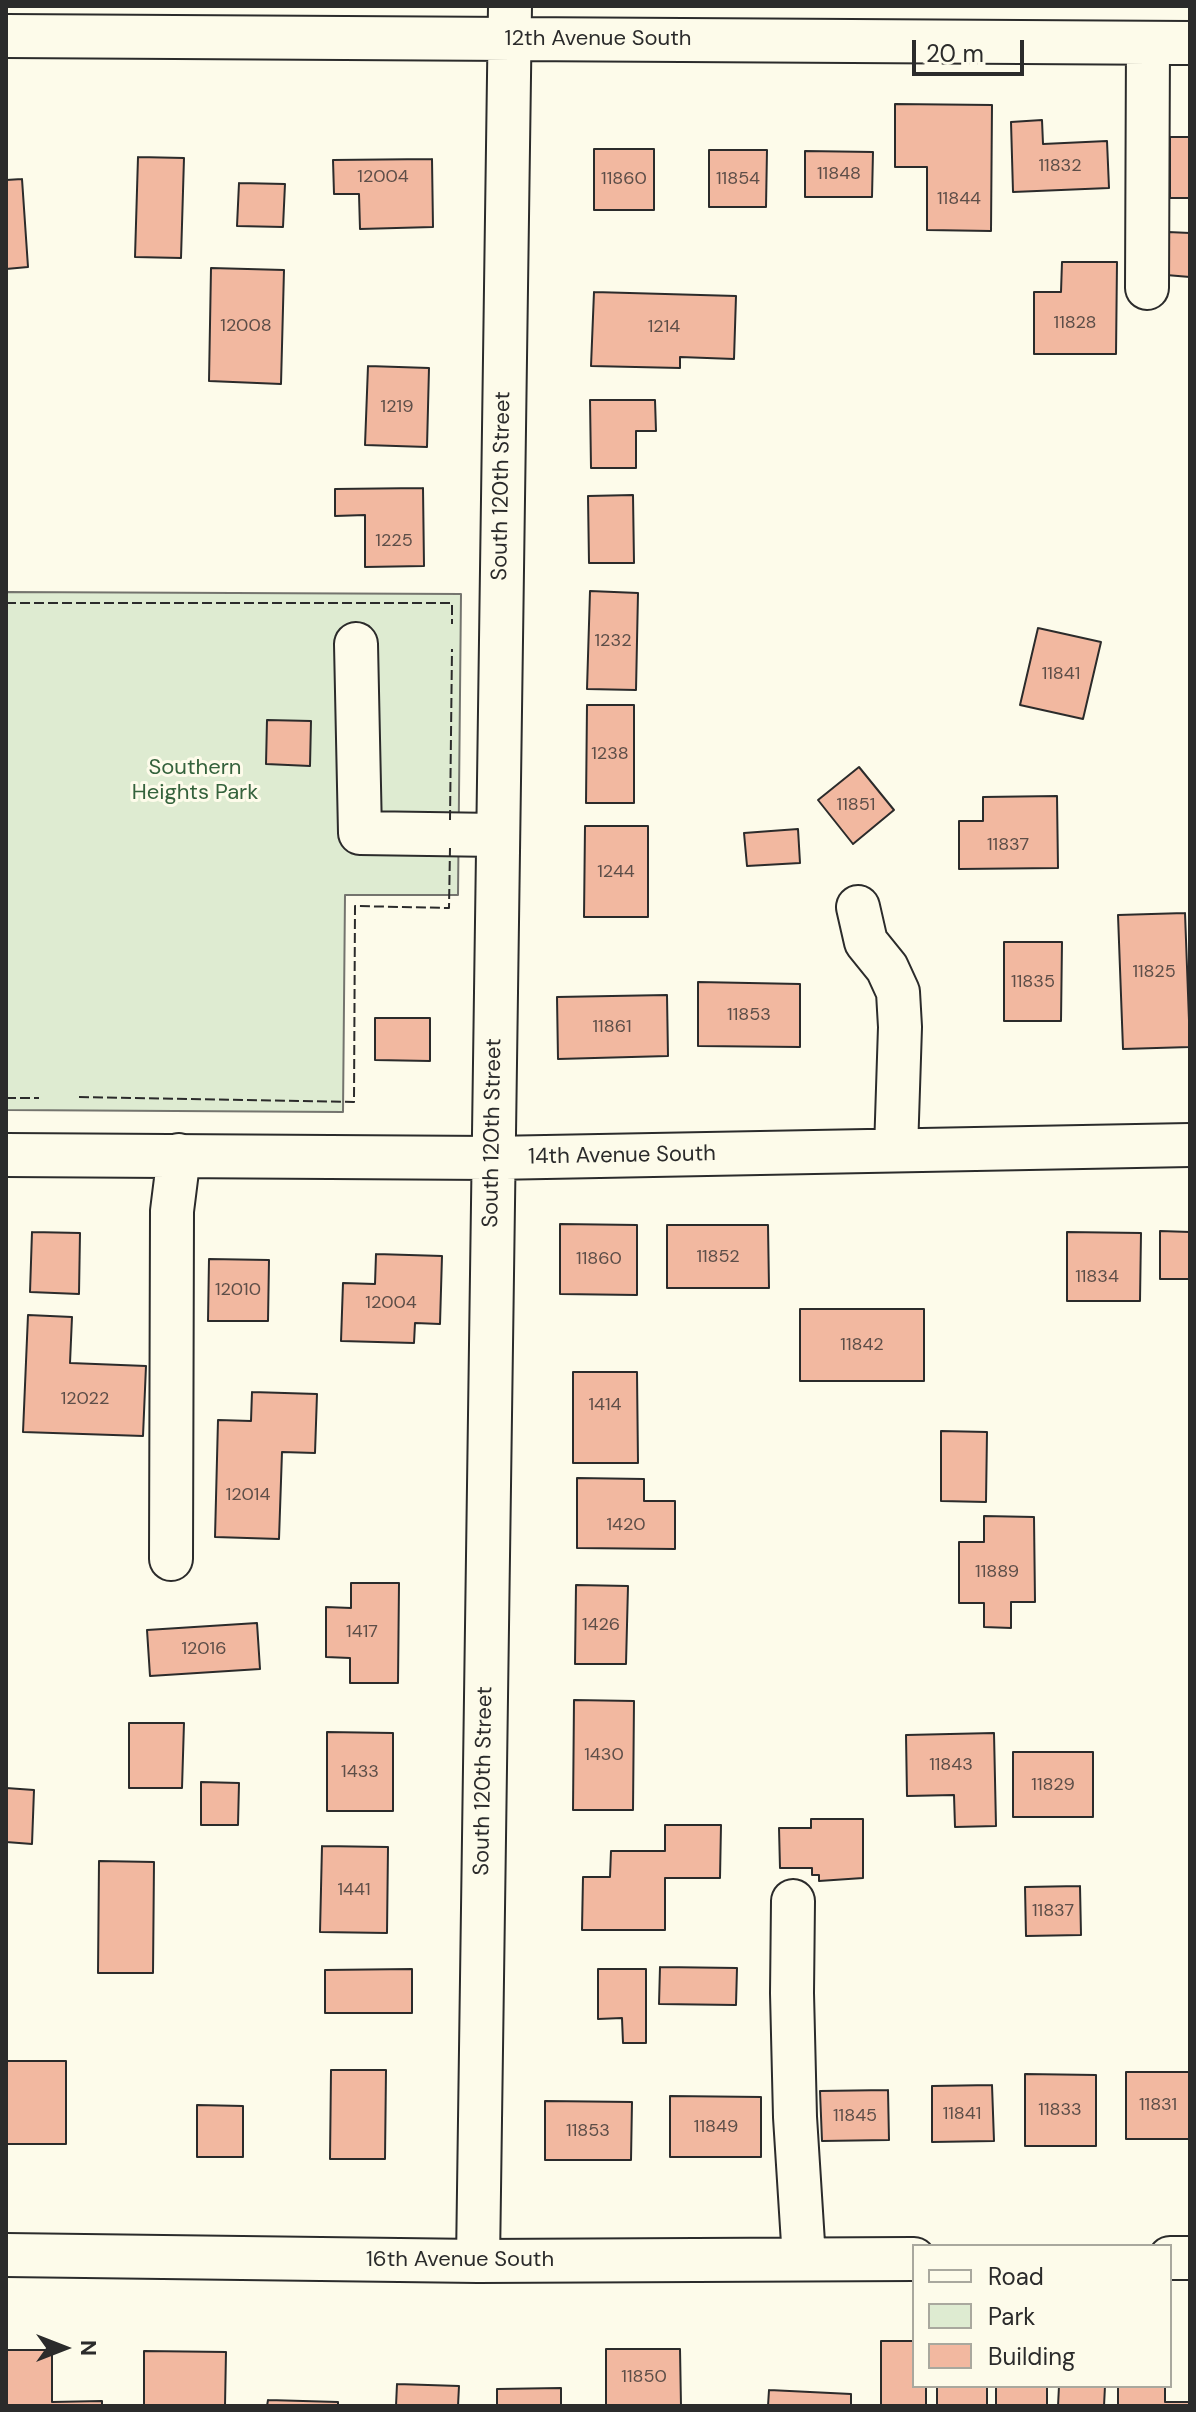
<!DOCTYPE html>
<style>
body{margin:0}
#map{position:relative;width:1196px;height:2412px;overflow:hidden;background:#fdfbea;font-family:"DM Sans",sans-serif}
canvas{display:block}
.frame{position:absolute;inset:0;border:8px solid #2b2b2b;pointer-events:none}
.legend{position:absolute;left:912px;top:2244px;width:260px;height:144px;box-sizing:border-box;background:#fdfbea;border:2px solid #a9a89e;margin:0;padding:10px 14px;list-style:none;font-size:24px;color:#2b2b2b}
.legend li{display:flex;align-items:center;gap:16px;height:40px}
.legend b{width:40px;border:2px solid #a9a89e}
.north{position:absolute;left:24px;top:2308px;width:80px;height:80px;-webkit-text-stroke:6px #fdfbea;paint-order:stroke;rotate:90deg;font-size:22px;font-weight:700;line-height:32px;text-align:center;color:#2b2b2b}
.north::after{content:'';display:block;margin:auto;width:28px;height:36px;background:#2b2b2b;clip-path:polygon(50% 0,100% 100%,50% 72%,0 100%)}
.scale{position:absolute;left:912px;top:40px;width:112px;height:36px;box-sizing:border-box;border:4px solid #2b2b2b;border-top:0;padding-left:10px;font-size:24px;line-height:28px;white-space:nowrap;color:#2b2b2b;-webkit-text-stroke:6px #fdfbea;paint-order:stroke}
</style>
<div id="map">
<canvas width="1196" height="2412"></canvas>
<div class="frame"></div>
<ul class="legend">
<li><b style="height:10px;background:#fdfbea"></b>Road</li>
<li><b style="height:22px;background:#deebd1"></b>Park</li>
<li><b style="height:22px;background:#f2b8a0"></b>Building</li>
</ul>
<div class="north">N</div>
<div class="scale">20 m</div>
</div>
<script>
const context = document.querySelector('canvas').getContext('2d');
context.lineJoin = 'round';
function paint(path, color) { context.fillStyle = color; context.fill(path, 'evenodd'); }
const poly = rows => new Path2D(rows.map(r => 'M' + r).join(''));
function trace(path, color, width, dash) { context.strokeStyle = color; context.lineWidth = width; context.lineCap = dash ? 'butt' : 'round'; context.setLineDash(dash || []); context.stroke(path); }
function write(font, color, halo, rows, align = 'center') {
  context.font = font + ' "DM Sans",sans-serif'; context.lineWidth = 6; context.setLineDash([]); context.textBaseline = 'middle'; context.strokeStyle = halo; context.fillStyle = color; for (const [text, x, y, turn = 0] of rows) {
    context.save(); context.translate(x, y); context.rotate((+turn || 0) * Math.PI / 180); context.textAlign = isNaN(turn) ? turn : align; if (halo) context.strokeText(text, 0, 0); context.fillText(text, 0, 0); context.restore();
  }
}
const green = poly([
 [6,592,461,594,458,895,345,895,343,1112,6,1110,6,592]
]);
paint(green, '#deebd1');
trace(green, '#74746e', 2);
const building = poly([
 [895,104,992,105,991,231,927,230,927,167,895,167,895,104],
 [1042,120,1043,144,1107,141,1109,188,1013,192,1011,122,1042,120],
 [1170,137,1190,137,1190,198,1170,198,1170,137],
 [594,149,654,149,654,210,594,210,594,149],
 [709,150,767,150,766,207,709,207,709,150],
 [805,151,873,152,872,197,805,197,805,151],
 [138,157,184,158,181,258,135,257,138,157],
 [432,159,433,227,360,229,359,194,334,194,333,160,432,159],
 [22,179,28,267,6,269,6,180,22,179],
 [239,183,285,184,283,227,237,226,239,183],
 [1168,232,1190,233,1190,277,1166,275,1168,232],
 [1062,262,1117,262,1116,354,1034,354,1034,292,1061,292,1062,262],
 [211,268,284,270,281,384,209,381,211,268],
 [594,292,736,296,734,359,680,357,680,368,591,366,594,292],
 [368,366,429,368,427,447,365,445,368,366],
 [590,400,655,400,656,431,636,431,636,468,591,468,590,400],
 [423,488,424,566,365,567,365,515,335,516,335,489,423,488],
 [633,495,634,563,589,563,588,496,633,495],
 [590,591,638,593,636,690,587,689,590,591],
 [1038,628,1101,642,1083,719,1020,705,1038,628],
 [587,705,634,705,634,803,586,803,587,705],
 [267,720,311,721,310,766,266,764,267,720],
 [859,767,894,810,853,844,818,800,859,767],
 [1057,796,1058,868,959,869,959,821,983,821,983,797,1057,796],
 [585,826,648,826,648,917,584,917,585,826],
 [798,829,800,863,747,866,744,833,798,829],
 [1185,913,1190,1047,1123,1049,1118,915,1185,913],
 [1004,942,1062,942,1061,1021,1004,1021,1004,942],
 [698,982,800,984,800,1047,698,1046,698,982],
 [667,995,668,1056,558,1059,557,997,667,995],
 [375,1018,430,1018,430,1061,375,1060,375,1018],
 [560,1224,637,1225,637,1295,560,1294,560,1224],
 [667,1225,768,1225,769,1288,667,1288,667,1225],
 [1160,1231,1190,1232,1190,1279,1160,1279,1160,1231],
 [32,1232,80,1233,79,1294,30,1292,32,1232],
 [1067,1232,1141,1233,1140,1301,1067,1301,1067,1232],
 [376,1254,442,1256,440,1324,415,1323,414,1343,341,1341,343,1283,375,1284,376,1254],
 [209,1259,269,1260,268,1321,208,1321,209,1259],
 [800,1309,924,1309,924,1381,800,1381,800,1309],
 [28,1315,72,1317,70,1363,146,1366,143,1436,23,1432,28,1315],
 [573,1372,637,1372,638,1463,573,1463,573,1372],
 [252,1392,317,1394,315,1453,282,1452,279,1539,215,1537,218,1420,251,1421,252,1392],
 [941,1431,987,1432,986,1502,941,1501,941,1431],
 [577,1478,644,1479,644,1501,675,1501,675,1549,577,1548,577,1478],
 [984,1516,1034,1517,1035,1602,1011,1602,1011,1628,984,1627,984,1603,959,1603,959,1542,984,1542,984,1516],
 [351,1583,399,1583,398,1683,350,1683,350,1658,326,1657,326,1607,351,1608,351,1583],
 [576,1585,628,1586,626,1664,575,1664,576,1585],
 [257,1623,260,1669,150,1676,147,1630,257,1623],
 [574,1700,634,1701,633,1810,573,1810,574,1700],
 [129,1723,184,1723,182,1788,129,1788,129,1723],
 [327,1732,393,1733,393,1811,327,1811,327,1732],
 [994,1733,996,1826,955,1827,954,1795,907,1796,906,1735,994,1733],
 [1013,1752,1093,1752,1093,1817,1013,1817,1013,1752],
 [201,1782,239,1783,238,1825,201,1825,201,1782],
 [6,1788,34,1790,32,1844,6,1842,6,1788],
 [811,1819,863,1819,863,1878,819,1881,819,1875,812,1875,812,1868,780,1868,779,1828,811,1828,811,1819],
 [665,1825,721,1825,720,1878,665,1878,665,1930,582,1930,583,1877,610,1877,611,1851,665,1851,665,1825],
 [322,1846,388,1847,387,1933,320,1932,322,1846],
 [99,1861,154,1862,153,1973,98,1973,99,1861],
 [1080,1886,1081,1935,1026,1936,1025,1887,1080,1886],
 [660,1967,737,1968,736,2005,659,2004,660,1967],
 [412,1969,412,2013,325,2013,325,1970,412,1969],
 [598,1969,646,1969,646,2043,623,2043,622,2018,598,2019,598,1969],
 [6,2061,66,2061,66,2144,6,2144,6,2061],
 [331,2070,386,2070,385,2159,330,2159,331,2070],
 [1126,2072,1190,2072,1190,2139,1126,2139,1126,2072],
 [1025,2074,1096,2075,1096,2146,1025,2146,1025,2074],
 [992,2085,994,2141,932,2142,932,2086,992,2085],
 [888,2090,889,2140,822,2141,820,2091,888,2090],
 [670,2096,761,2097,761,2157,670,2157,670,2096],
 [545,2101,632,2102,631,2160,545,2160,545,2101],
 [197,2105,243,2106,243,2157,197,2157,197,2105],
 [881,2341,914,2341,914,2386,926,2386,926,2406,881,2406,881,2341],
 [606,2349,680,2349,681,2406,606,2406,606,2349],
 [6,2350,52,2350,52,2402,102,2401,102,2406,6,2406,6,2350],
 [144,2351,226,2352,225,2406,144,2406,144,2351],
 [397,2384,459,2386,458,2406,396,2406,397,2384],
 [937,2386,987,2386,987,2406,937,2406,937,2386],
 [996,2386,1047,2386,1047,2406,996,2406,996,2386],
 [1059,2386,1105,2386,1104,2406,1058,2406,1059,2386],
 [1118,2386,1165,2386,1165,2402,1189,2402,1189,2406,1118,2406,1118,2386],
 [561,2388,561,2406,497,2406,497,2389,561,2388],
 [769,2390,851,2394,851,2406,768,2406,769,2390],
 [268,2400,338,2402,338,2406,267,2406,268,2400]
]);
paint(building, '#f2b8a0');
trace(building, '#2b2b2b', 2);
const minor = poly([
 [6,36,1190,43],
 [1147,288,1148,43],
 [356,644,360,833,497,835],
 [858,907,866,942,887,968,898,992,900,1027,896,1150],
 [6,1155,492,1158,1190,1145],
 [171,1559,172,1211,179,1155],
 [793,1901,792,1993,795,2117,804,2259],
 [6,2255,478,2261,914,2259],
 [1170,2258,1190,2258],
 [478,2261,510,6]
]);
trace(minor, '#2b2b2b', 46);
trace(minor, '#fdfbea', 42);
trace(poly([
 [6,603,452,603,452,624],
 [450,820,452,649],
 [79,1097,354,1102,355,906,449,908,450,848],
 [6,1098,39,1098]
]), '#2b2b2b', 2, [10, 4]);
write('18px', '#5d4e48', null, [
 ["11832",1060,166],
 ["11848",839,174],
 ["12004",383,177],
 ["11860",624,179],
 ["11854",738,179],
 ["11844",959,199],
 ["11828",1075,323],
 ["12008",246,326],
 ["1214",664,327],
 ["1219",397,407],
 ["1225",394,541],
 ["1232",613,641],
 ["11841",1061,674],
 ["1238",610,754],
 ["11851",856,805],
 ["11837",1008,845],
 ["1244",616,872],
 ["11825",1154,972],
 ["11835",1033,982],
 ["11853",749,1015],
 ["11861",612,1027],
 ["11852",718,1257],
 ["11860",599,1259],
 ["11834",1097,1277],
 ["12010",238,1290],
 ["12004",391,1303],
 ["11842",862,1345],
 ["12022",85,1399],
 ["1414",605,1405],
 ["12014",248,1495],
 ["1420",626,1525],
 ["11889",997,1572],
 ["1426",601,1625],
 ["1417",362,1632],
 ["12016",204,1649],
 ["1430",604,1755],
 ["11843",951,1765],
 ["1433",360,1772],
 ["11829",1053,1785],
 ["1441",354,1890],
 ["11837",1053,1911],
 ["11831",1158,2105],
 ["11833",1060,2110],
 ["11841",962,2114],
 ["11845",855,2116],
 ["11849",716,2127],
 ["11853",588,2131],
 ["11850",644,2377]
]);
write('22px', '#2b2b2b', '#fdfbea', [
 ["12th Avenue South",598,39],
 ["South 120th Street",502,486,-89],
 ["South 120th Street",493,1133,-89],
 ["14th Avenue South",622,1156,-1],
 ["South 120th Street",484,1781,-89],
 ["16th Avenue South",460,2260]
]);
write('22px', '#34623c', '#fdfbea', [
 ["Southern",195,768],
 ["Heights Park",195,793]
]);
</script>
